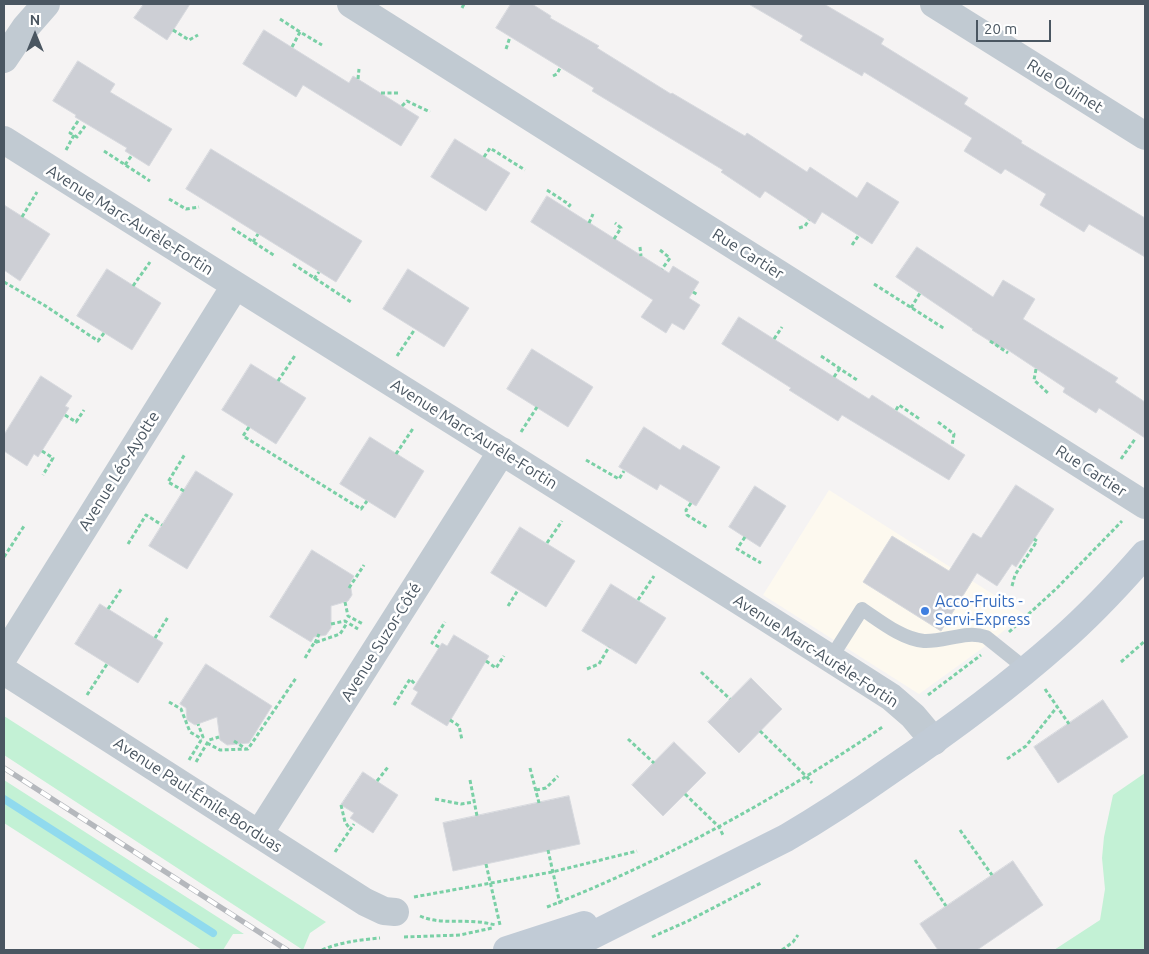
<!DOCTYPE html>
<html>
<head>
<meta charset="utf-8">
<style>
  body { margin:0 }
  #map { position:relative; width:1149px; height:954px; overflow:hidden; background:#f5f3f3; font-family:Ubuntu,sans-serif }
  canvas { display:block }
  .frame { position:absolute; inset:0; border:5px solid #4a5661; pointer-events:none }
  .north { position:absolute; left:10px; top:10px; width:50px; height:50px; -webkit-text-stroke:4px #fff; paint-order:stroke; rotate:0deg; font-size:14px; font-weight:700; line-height:20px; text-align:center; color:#4a5661 }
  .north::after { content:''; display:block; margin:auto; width:18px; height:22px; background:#4a5661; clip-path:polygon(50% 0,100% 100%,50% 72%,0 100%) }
  .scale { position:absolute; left:976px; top:20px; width:75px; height:22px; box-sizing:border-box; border:2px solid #4a5661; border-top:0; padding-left:6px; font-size:15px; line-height:18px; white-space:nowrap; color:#4a5661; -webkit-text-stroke:4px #fff; paint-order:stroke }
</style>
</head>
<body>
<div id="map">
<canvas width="1149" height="954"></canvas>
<div class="frame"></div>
<div class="north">N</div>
<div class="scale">20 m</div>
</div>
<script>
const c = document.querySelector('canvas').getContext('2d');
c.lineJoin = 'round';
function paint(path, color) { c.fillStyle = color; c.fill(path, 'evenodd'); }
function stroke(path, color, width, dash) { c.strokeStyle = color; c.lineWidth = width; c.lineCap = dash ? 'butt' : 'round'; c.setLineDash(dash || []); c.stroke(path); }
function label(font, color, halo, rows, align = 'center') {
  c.font = font + ' Ubuntu,sans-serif'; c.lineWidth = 5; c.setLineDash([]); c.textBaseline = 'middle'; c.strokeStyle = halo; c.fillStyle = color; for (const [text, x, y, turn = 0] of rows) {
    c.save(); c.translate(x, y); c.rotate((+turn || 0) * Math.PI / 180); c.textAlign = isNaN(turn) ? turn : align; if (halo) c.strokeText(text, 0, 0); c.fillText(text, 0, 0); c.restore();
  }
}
paint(new Path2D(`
  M 829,490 L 1024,614 L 984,647 L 919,694 L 763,595 Z`), '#fdf9ef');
paint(new Path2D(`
  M 4,716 L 326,922 L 310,933 L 303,950 L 4,755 Z
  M 1145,773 L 1145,950 L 1054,950 L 1100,920 L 1105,889 L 1102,858 L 1104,837 L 1113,795 Z
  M 4,780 L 244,934 L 233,934 L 223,950 L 202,950 L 4,823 Z`), '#c3f1d5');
stroke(new Path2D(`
  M 4,799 L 213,933`), '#90daee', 8);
const building = new Path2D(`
  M 144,4 L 190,4 L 167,40 L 134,18 Z
  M 511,4 L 532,4 L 551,16 L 550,18 L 599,46 L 597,48 L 671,94 L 672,93 L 745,136 L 747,133 L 807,172 L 810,167 L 857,198 L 867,182 L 899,202 L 872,244 L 822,212 L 815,224 L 765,191 L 760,198 L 721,172 L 723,170 L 592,91 L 594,88 L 496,28 Z
  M 749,4 L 824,4 L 884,39 L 881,44 L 968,98 L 964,104 L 1022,141 L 1021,143 L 1145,218 L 1145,257 L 1089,224 L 1084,232 L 1040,205 L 1046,194 L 1005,169 L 1001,174 L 964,151 L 972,138 L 864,72 L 862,76 L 800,40 L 803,36 Z
  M 264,30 L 349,83 L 353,76 L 419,117 L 401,146 L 303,85 L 296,97 L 243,64 Z
  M 78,61 L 115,84 L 110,92 L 172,129 L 149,166 L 125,151 L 127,148 L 75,117 L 76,115 L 53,101 Z
  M 455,139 L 510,173 L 486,211 L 431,177 Z
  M 211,149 L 362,241 L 336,282 L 186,189 Z
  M 547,196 L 669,273 L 673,266 L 699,282 L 689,298 L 700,305 L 684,330 L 672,323 L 666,333 L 641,317 L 653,300 L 531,222 Z
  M 4,205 L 50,234 L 20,281 L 4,270 Z
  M 917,247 L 993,297 L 1003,280 L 1035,299 L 1023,319 L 1118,378 L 1115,382 L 1145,402 L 1145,438 L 1099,408 L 1096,413 L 1063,392 L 1065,388 L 1005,348 L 1004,350 L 972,330 L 973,329 L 896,277 Z
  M 107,269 L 161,303 L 132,350 L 77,316 Z
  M 408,269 L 469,308 L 444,347 L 383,309 Z
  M 739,317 L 869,399 L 872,395 L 965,455 L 949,480 L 842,415 L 838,421 L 789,390 L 791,388 L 722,344 Z
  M 532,349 L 593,387 L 568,427 L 507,389 Z
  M 251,364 L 306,398 L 276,444 L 222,410 Z
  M 41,376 L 72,396 L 65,406 L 69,408 L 38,457 L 34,454 L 27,466 L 4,451 L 4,435 Z
  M 644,427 L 680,450 L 683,445 L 720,467 L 696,506 L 660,484 L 657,490 L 619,467 Z
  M 370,437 L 424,471 L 395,518 L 340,484 Z
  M 196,471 L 233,494 L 187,569 L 149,546 Z
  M 1016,485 L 1054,509 L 1016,567 L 1012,564 L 997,586 L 977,573 L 941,631 L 863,582 L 892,536 L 949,571 L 973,533 L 981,538 Z
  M 755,486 L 786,506 L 760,547 L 729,527 Z
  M 520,527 L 575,561 L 546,607 L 491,573 Z
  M 312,550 L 354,576 L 350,583 L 352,595 L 348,601 L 331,606 L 331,628 L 326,635 L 314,637 L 311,642 L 270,617 Z
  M 611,584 L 666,618 L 636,664 L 582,631 Z
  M 100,604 L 163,643 L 138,683 L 75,644 Z
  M 454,635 L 489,656 L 447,726 L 411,704 L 418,692 L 413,689 L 442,643 L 447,646 Z
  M 206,664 L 272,706 L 249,743 L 227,745 L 220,740 L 217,717 L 195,725 L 187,720 L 186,708 L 180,704 Z
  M 751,678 L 782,709 L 739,753 L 708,722 Z
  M 1103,700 L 1128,737 L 1058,783 L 1034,747 Z
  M 674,742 L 706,773 L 663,816 L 632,785 Z
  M 363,772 L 398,795 L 373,833 L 350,818 L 354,813 L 341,805 Z
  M 569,796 L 580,844 L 453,871 L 443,823 Z
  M 1013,861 L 1043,905 L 977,950 L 938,950 L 920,924 Z`);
paint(building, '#cdcfd5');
stroke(building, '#d7d9de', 1);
stroke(new Path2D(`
  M 462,8 L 464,4
  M 280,19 L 300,32
  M 173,30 L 189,40 L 198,35
  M 292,47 L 300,32 L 322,45
  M 506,49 L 510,37
  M 553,76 L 557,74 L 560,68
  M 358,79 L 359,69
  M 381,93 L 400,93
  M 402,106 L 407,101 L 430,112
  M 78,121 L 70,133 L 77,137 L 85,126
  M 66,150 L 74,135
  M 104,151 L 150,181
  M 484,157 L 490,148 L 525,170
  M 125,165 L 132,155
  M 547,190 L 570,205 L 567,208
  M 169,199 L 186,209 L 199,207
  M 22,217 L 37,192
  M 589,223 L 593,214
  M 232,228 L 275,256
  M 799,228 L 805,226 L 809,220
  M 614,239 L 621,228 L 615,223
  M 253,242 L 258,234
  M 852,245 L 859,235
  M 640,247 L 641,256
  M 660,250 L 670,258 L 662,269
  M 293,264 L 351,302
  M 314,279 L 319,272
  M 4,282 L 44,305 L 98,341 L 104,333
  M 874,284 L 945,329
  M 133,286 L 150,262
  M 693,292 L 698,295
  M 911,308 L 920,293
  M 774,339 L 782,327
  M 990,341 L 1008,353
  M 397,356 L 415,329
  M 821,356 L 857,380
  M 1036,369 L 1034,380 L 1049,394
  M 834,377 L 840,368
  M 278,381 L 296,354
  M 896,410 L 899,405 L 921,420
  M 65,415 L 76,422 L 84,410
  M 938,422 L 954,434 L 952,446
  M 249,427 L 243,436 L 361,509 L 367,501
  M 521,432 L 537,407
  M 42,451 L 53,458 L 43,475
  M 396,454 L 414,427
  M 1121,459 L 1135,439
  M 586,460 L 619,479 L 624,471
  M 184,491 L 168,482 L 185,454
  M 691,503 L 686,510 L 687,515 L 708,528
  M 745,537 L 737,549 L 761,563
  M 547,543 L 562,521
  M 128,544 L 146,515 L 162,525
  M 4,557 L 24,526
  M 1012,586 L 1015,575 L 1037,541 L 1034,539
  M 349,588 L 364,565
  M 638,600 L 654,576
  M 345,602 L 348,616 L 363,624
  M 508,606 L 518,590
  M 108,609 L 122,588
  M 331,624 L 345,621 L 358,629
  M 1009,632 L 1057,588 L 1122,521
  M 155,638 L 168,617
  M 315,643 L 319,634
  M 439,647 L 432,643 L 445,622
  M 305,658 L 314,643 L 340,634 L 347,623
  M 486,661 L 496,668 L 504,656
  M 1121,662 L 1145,641
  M 587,669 L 599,664 L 609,647
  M 701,672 L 730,699
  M 1045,689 L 1069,724
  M 87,695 L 107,664
  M 928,695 L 981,655
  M 169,702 L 181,709 L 190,732 L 202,739
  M 394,705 L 410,679 L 416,685
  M 450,720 L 459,726 L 462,740
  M 760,731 L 807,777 L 812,783
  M 628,739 L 654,763
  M 234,741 L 246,749
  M 207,743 L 220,750 L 248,749 L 296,678
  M 1007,759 L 1026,746 L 1057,707
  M 189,760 L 203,737 L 198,724
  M 196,762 L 209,740 L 219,737
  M 530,768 L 539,803
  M 470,780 L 477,816
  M 377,781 L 388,767
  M 536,790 L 546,788 L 558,776
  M 685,794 L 719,827 L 723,835
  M 435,799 L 461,804 L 474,802
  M 341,805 L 345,822 L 350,829
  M 960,830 L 992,875
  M 548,850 L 560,904
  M 335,852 L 354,824
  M 915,860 L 946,906
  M 486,864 L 500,925
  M 414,897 L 552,872 L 637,851
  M 547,907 C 666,860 778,798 884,726
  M 420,916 C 438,924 457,920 477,922 C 484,922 490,924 497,925
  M 404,937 L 460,935 L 492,928
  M 652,937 L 688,921 L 761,883
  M 322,950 C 340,942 360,940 380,938
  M 782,950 L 793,942 L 798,935`), '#7ad0a6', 3, [4, 2.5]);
stroke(new Path2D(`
  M 831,658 L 862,609 C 880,621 902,639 924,641 C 945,642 966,630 986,637 L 1026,669`), '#c1cad2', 14);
stroke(new Path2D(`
  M 351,4 L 1145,505
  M 934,4 L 1145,136
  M 4,59 L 25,28 L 46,4
  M 4,140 C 299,326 597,509 891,697 L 913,716 L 934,741
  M 4,656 L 235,286
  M 4,671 L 365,902 L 384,911 L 395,912
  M 259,834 L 502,451`), '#c1cad2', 28);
stroke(new Path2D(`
  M 507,950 L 584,925
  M 563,950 L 786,838 C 822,817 857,794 891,770 C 950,730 1007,688 1060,641 C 1091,614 1118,585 1145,554`), '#c1cbd6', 28);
const rail = new Path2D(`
  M 4,768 L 287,950`);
stroke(rail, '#b5b8bd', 5.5);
stroke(rail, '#fff', 4, [11]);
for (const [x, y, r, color] of [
  [925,611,5,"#3f7fe0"]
]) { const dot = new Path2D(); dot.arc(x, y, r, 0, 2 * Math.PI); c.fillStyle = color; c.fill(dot); stroke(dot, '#fff', 2); }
label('16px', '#4a5661', '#fff', [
  ["Rue Ouimet",1065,86,32],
  ["Avenue Marc-Aurèle-Fortin",130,220,32],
  ["Rue Cartier",748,254,32],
  ["Avenue Marc-Aurèle-Fortin",474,434,32],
  ["Avenue Léo-Ayotte",119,471,-58],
  ["Rue Cartier",1091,471,33],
  ["Avenue Suzor-Côté",381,642,-58],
  ["Avenue Marc-Aurèle-Fortin",816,651,33],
  ["Avenue Paul-Émile-Borduas",198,795,33]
]);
label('16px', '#366cbe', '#fff', [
  ["Acco-Fruits -",935,602],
  ["Servi-Express",935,620]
], 'left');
</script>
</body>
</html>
